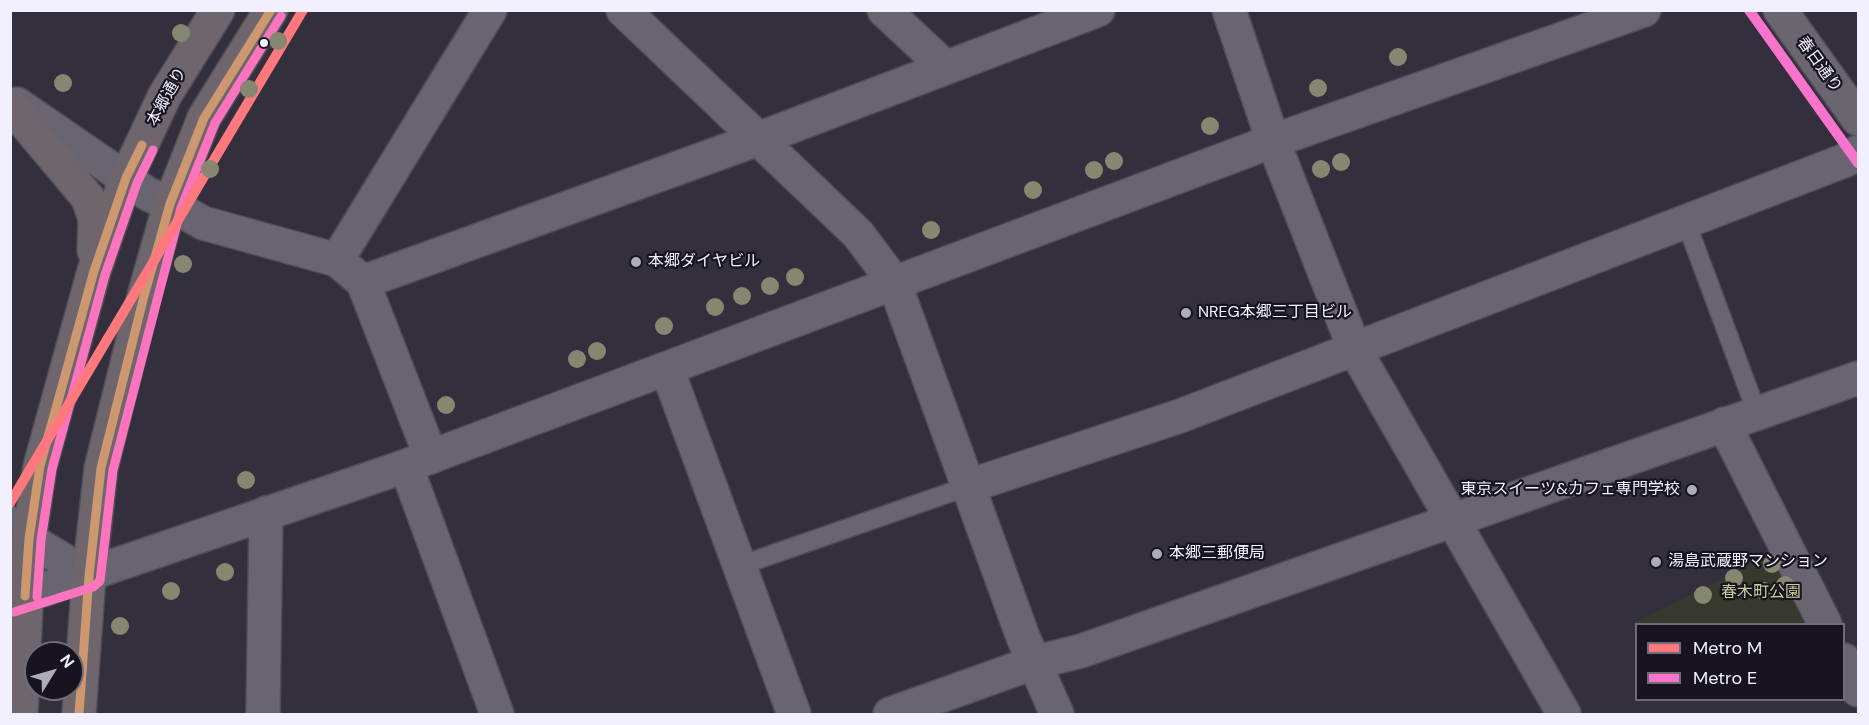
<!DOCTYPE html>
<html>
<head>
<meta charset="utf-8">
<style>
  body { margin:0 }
  #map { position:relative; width:1869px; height:725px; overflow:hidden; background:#332f3d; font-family:"DM Sans",sans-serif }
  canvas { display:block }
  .frame { position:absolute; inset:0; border:12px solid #f2f0fe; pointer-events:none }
  .legend { position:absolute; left:1635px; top:623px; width:210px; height:78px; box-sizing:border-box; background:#171420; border:2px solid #6f6c79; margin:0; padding:8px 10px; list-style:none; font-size:18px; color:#f2f0fe }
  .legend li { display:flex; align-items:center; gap:12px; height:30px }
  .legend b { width:30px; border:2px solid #6f6c79 }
  .north { position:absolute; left:24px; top:641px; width:60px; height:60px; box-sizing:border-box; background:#171420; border:2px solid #6f6c79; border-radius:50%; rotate:53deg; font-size:16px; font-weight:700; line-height:24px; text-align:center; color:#f2f0fe }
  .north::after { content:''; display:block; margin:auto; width:21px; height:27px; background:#afacba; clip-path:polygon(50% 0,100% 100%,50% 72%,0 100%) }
</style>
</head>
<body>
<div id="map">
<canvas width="1869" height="725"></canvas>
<div class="frame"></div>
<ul class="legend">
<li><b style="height:8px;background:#fe787d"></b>Metro M</li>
<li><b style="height:8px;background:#f873cc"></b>Metro E</li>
</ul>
<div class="north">N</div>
</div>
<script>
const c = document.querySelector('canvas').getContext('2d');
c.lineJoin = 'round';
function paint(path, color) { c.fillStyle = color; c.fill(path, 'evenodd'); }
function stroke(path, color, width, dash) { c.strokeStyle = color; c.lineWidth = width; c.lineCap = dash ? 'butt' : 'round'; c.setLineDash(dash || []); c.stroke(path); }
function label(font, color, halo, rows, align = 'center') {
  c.font = font + ' "DM Sans","Noto Sans JP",sans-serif'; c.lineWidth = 4.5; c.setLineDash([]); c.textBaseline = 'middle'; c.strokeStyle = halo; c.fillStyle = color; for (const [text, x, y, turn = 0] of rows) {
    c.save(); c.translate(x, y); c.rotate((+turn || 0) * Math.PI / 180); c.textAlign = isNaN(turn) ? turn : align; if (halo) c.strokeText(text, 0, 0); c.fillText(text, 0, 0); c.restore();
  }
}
paint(new Path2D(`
  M 1775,552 L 1812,624 L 1636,626 L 1635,623 Z`), '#37392c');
const service = new Path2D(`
  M 1686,222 L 1757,413
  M 739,566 L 969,486`);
const minor = new Path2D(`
  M 623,10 L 858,234 L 894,282
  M 884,10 L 945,67
  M 1229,10 L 1273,141 L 1355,350 L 1564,714
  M 170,204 L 203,223 L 337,260 L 363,282 L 431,457
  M 337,260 L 490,10
  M 363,282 L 758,139 L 1098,10
  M 667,369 L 794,714
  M 1724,424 L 1825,624
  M 406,466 L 497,714
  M 969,486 L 1180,416 L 1846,160 L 1858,152
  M 10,523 L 29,539 L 89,576
  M 1844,660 L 1858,690
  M 263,714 L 266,513
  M 890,714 L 1033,663 L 1081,651 L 1858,378`);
const tertiary = new Path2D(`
  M 17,104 L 148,194 L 170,204
  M 894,282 L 1023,637 L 1057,714
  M 10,601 L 406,466 L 1273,141 L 1644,10`);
const secondary = new Path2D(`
  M 1780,10 L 1858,119`);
const trunk = new Path2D(`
  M 10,105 L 88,198 L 95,219 L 94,251
  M 21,714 L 29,539 L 40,466 L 94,271 L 126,178 L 165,95 L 218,10
  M 79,714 L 89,576 L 101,468 L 144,296 L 170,204 L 204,118 L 271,10`);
stroke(service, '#4f4c58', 21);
stroke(minor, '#4f4c58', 36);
stroke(tertiary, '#4f4c58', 36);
stroke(secondary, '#4f4c58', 36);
stroke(trunk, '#4f4c58', 36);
stroke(service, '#686570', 18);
stroke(minor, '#686570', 33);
stroke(tertiary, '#686570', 33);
stroke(secondary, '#6a656f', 33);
stroke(trunk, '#6e666c', 33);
stroke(new Path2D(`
  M 25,596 L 29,539 L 40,466 L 94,271 L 126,178 L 142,145
  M 79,714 L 89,576 L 101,468 L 144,296 L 170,204 L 204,118 L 271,10`), '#cd976f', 9);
stroke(new Path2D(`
  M 37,597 L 41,540 L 52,469 L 105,275 L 137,183 L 153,150
  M 14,612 L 93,587 L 100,581 L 113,470 L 181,208 L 215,123 L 281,16`), '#fc73be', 9);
stroke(new Path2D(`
  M 10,503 L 303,10`), '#fe787d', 10);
stroke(new Path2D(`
  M 1749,10 L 1858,163`), '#f873cc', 10);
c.fillStyle = '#868770';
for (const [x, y] of [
  [181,33],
  [278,41],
  [1398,57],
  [63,83],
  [1318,88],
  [249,89],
  [1210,126],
  [1114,161],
  [1341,162],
  [210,169],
  [1321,169],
  [1094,170],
  [1033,190],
  [931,230],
  [183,264],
  [795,277],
  [770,286],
  [742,296],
  [715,307],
  [664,326],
  [597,351],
  [577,359],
  [446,405],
  [246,480],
  [1772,564],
  [225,572],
  [1734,578],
  [1785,585],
  [171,591],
  [1764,591],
  [1703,595],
  [120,626]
]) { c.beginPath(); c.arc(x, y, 9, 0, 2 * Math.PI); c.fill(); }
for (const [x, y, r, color] of [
  [264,43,5,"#f2f0fe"],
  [636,262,6,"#afacba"],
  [1186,313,6,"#afacba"],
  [1692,490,6,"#afacba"],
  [1157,554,6,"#afacba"],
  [1656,562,6,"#afacba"]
]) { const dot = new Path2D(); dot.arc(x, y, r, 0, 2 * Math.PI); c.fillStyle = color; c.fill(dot); stroke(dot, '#171420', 2); }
label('16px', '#f2f0fe', '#171420', [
  ["春日通り",1819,65,54],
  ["本郷通り",167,97,-61]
]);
label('16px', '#f2f0fe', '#171420', [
  ["本郷ダイヤビル",648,262],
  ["NREG本郷三丁目ビル",1198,313],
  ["東京スイーツ&カフェ専門学校",1680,490,"right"],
  ["本郷三郵便局",1169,554],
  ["湯島武蔵野マンション",1668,562]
], 'left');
label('16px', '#c9cf9a', '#171420', [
  ["春木町公園",1761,593]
]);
</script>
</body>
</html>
